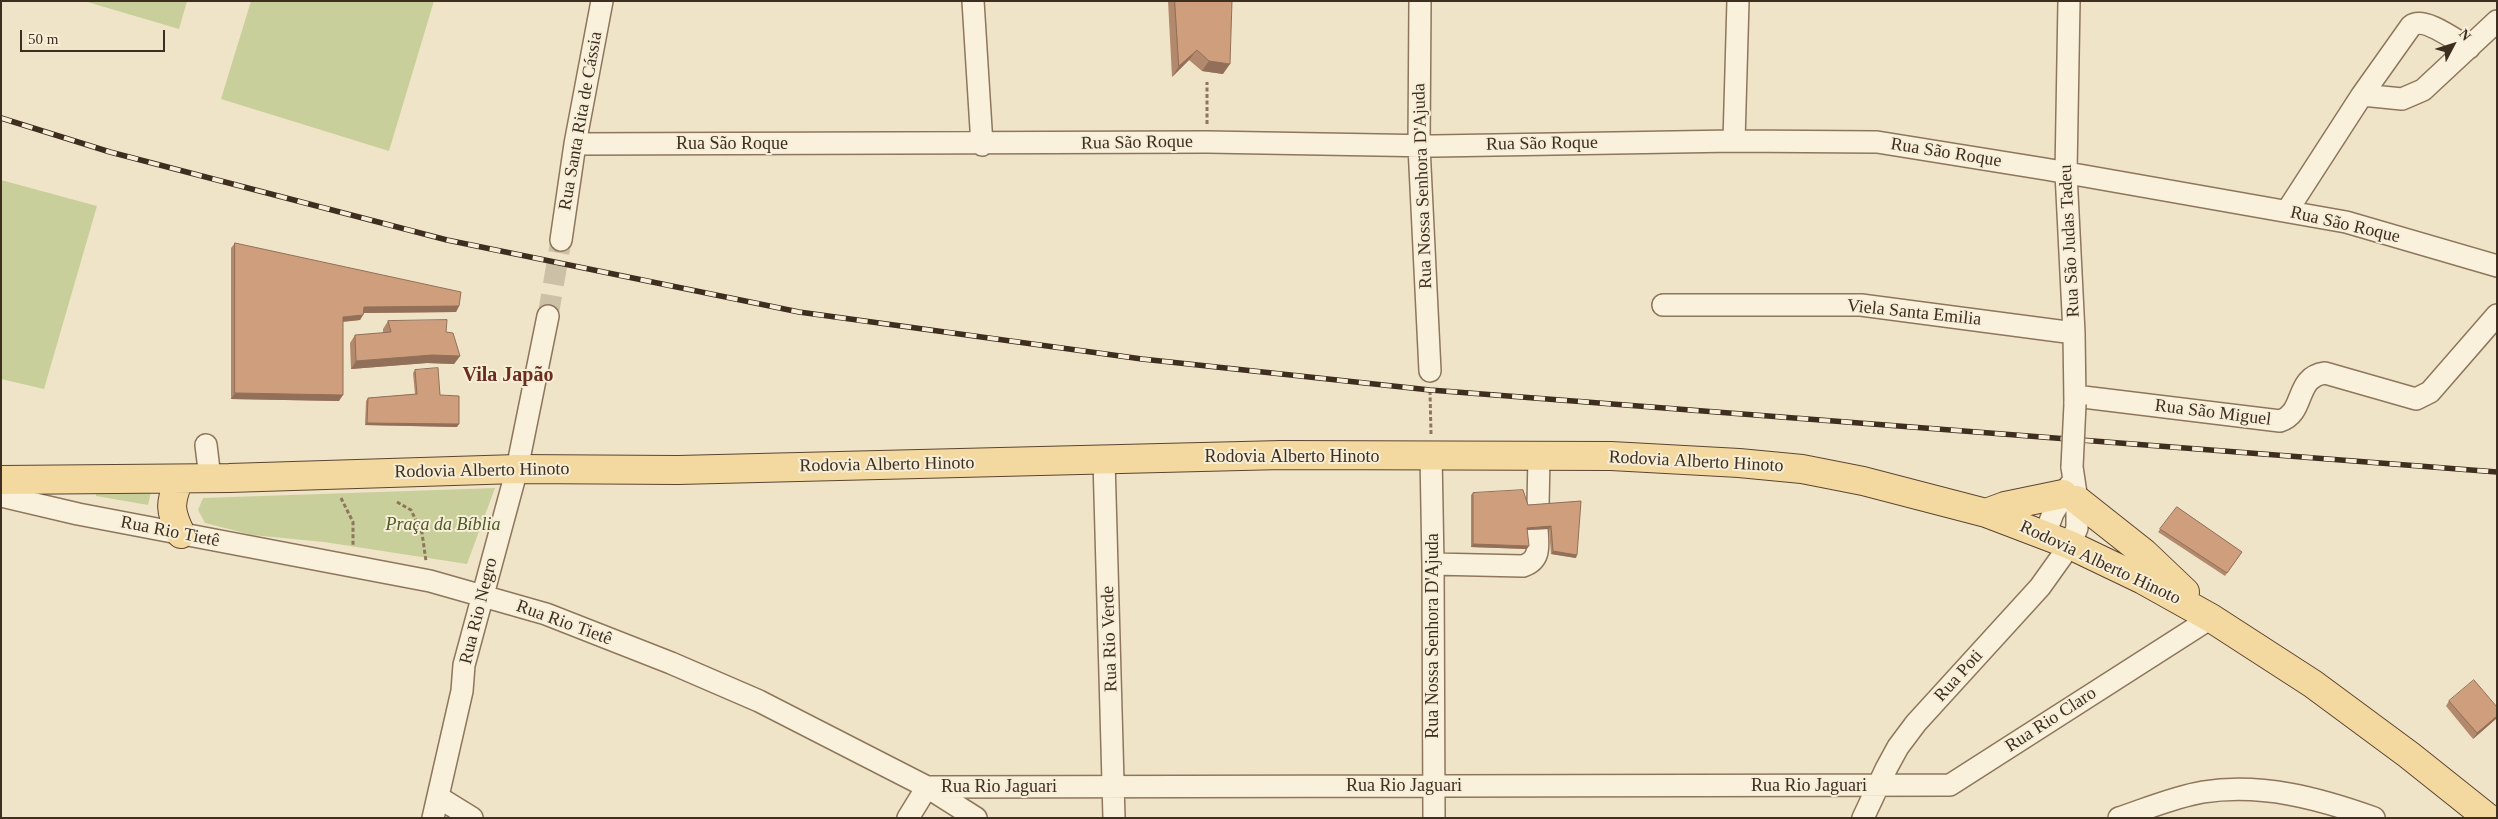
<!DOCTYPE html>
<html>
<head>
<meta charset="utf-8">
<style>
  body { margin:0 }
  #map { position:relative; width:2498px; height:819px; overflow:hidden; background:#f0e4c8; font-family:Georgia,serif }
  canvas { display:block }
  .frame { position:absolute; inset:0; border:2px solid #3d2e20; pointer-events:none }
  .north { position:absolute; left:2428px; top:20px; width:50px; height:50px; -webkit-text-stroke:4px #f7eed8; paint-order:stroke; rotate:50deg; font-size:14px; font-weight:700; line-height:20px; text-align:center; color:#3d2e20 }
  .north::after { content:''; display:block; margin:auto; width:18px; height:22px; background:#3d2e20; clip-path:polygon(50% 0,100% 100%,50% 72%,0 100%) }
  .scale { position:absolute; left:20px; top:30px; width:145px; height:22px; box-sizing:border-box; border:2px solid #3d2e20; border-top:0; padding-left:6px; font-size:15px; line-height:18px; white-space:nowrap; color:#3d2e20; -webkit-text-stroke:4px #f7eed8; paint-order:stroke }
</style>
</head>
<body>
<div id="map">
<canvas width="2498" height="819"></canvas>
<div class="frame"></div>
<div class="north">N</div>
<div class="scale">50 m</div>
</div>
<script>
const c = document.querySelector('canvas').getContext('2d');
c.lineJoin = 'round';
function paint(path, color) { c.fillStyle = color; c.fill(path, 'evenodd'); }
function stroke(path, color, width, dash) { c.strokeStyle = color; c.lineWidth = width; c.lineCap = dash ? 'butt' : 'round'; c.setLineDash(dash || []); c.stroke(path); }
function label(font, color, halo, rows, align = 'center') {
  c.font = font + ' Georgia,serif'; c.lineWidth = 4; c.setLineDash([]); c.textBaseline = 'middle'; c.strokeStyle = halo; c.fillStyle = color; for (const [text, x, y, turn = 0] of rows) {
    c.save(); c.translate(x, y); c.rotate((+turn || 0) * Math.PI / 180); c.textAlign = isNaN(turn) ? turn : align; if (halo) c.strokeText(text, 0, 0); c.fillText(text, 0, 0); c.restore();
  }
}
paint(new Path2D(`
  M 84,1 L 187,1 L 179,29 Z
  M 251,1 L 434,1 L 389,151 L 221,99 Z
  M 1,180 L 97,206 L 44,389 L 1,379 Z
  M 495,488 L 467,564 L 324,542 L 252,535 L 205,523 L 198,510 L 203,498 Z
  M 96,492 L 151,492 L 148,505 L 96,496 Z`), '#c9cf9b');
stroke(new Path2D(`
  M 548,316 L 561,240`), '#ccc0a6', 21, [21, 11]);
const minor = new Path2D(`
  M 973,1 L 982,145
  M 1420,1 L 1419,146 L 1430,371
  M 2069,1 L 2066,173 L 2074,333 L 2075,404
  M 2362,95 L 2402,99 L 2423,90 L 2497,21
  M 1734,141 L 1738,1
  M 575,144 L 1207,142 L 1435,146 L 1734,141 L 1877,142 L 2045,169 L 2346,222 L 2497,266
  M 2287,211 L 2362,95 L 2411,26 C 2424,16 2455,40 2469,48
  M 561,240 L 575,144 L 602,1
  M 1663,305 L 1861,305 L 2074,333
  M 2075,396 L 2280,421 C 2306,413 2294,377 2325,373 L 2416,399 L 2430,392 L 2497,315
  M 206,445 L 210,478
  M 1431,455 L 1433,564 L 1434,818
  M 1104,460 L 1114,818
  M 1,496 L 78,514 L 430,581 L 546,614 L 671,663 L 759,701 L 927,787 L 976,818
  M 1538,506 L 1539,456
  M 2045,535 L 2053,513 L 2070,485
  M 1433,564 L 1523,566 C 1541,560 1538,546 1537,529
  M 927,787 L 1950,785 L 2211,618
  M 438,797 L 472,818
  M 433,818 L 462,691 L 464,665 L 517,469 L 548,316
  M 908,818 L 927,787
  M 1863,818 L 1886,769 L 1898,747 L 1916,723 L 2040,587 L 2070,545 L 2077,528 L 2077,500 L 2072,467
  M 2119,818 C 2146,809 2174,797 2203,792 C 2262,783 2318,798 2374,818`);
const major = new Path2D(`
  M 179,479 C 170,503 169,510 181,534
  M 1,480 L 229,478 L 517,469 L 678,470 L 1282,455 L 1611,456 L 1739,463 L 1802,469 L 1863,481 L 1986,513 L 2070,545 L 2143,580 L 2211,618 L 2313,684 L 2409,755 L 2488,818
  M 2077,500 L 2144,553 L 2185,592
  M 1986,513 L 2005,506 L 2063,494`);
stroke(minor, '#8d765c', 24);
stroke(major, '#5b4430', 30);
stroke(new Path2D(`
  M 1207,124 L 1207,82
  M 1430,391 L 1431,434
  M 341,498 L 353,522 L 353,547
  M 397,502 L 411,510 L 422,533 L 426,561`), '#8d765c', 3, [4, 2.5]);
stroke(minor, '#faf1dc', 21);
stroke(major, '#f3d9a0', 28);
const rail = new Path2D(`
  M 1,118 L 110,152 L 447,240 L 799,312 L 1142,359 L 1430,390 L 2497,472`);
stroke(rail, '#3d2e20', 5.5);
stroke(rail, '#f7eed8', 4, [11]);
const minorBridge = new Path2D(`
  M 2072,467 L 2075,404`);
stroke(minorBridge, '#8d765c', 24, []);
stroke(minorBridge, '#faf1dc', 21);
paint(new Path2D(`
  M 1168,1 L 1232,1 L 1223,74 L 1202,71 L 1189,60 L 1172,77 Z
  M 235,243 L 459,306 L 456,312 L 364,313 L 360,320 L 343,322 L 339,401 L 231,399 L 231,248 Z
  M 388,321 L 460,356 L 454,364 L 427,363 L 351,369 L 350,343 L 355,335 L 383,333 L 383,329 Z
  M 415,370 L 440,395 L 457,427 L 365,425 L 366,401 L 368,398 L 415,394 L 413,373 Z
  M 1473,493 L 1528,505 L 1581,501 L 1576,558 L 1551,554 L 1549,529 L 1527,530 L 1527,549 L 1471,547 L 1471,495 Z
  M 2177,507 L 2242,552 L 2225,576 L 2158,532 Z
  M 2449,701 L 2497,707 L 2497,718 L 2473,739 L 2446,706 Z`), '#b2896c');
paint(new Path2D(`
  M 1197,50 L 1189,60 L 1172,77 L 1179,66 Z
  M 1209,61 L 1230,64 L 1223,74 L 1202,71 Z
  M 459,306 L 456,312 L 360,313 L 364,307 Z
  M 363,315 L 360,320 L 339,322 L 343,317 Z
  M 432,355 L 460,356 L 454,364 L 427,363 L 351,369 L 356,361 Z
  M 235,393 L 343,395 L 339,401 L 231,399 Z
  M 367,423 L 459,424 L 457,427 L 365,425 Z
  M 1551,526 L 1549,529 L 1525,530 L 1527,528 Z
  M 1473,544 L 1529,546 L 1527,549 L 1471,547 Z
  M 1553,551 L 1577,555 L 1576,558 L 1551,554 Z
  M 2497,716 L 2497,718 L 2473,739 L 2477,733 Z`), '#916f58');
const building = new Path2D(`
  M 1175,1 L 1232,1 L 1230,64 L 1209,61 L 1197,50 L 1179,66 Z
  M 235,243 L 461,292 L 459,306 L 364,307 L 363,315 L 343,317 L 343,395 L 235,393 Z
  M 447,320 L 446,332 L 453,333 L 460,356 L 432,355 L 356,361 L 355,335 L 391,332 L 388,321 Z
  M 438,368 L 440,395 L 459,396 L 459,424 L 367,423 L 368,398 L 417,394 L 415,370 Z
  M 1523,490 L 1528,505 L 1581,501 L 1577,555 L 1553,551 L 1551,526 L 1527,528 L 1529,546 L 1473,544 L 1473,493 Z
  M 2177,507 L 2242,552 L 2227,573 L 2160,529 Z
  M 2474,680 L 2497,707 L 2497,716 L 2477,733 L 2449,701 Z`);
paint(building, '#cf9f7d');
stroke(building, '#916f58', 1);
label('18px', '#3d2e20', '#f7eed8', [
  ["Rua Santa Rita de Cássia",581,121,-80],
  ["Rua São Roque",1137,143,-1],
  ["Rua São Roque",732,144],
  ["Rua São Roque",1542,144,-1],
  ["Rua São Roque",1946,153,9],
  ["Rua Nossa Senhora D'Ajuda",1423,186,-92],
  ["Rua São Roque",2345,225,13],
  ["Rua São Judas Tadeu",2070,241,-93],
  ["Viela Santa Emilia",1914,313,6],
  ["Rua São Miguel",2213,413,7],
  ["Rodovia Alberto Hinoto",1292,457],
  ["Rodovia Alberto Hinoto",1696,462,3],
  ["Rodovia Alberto Hinoto",887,465,-1],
  ["Rodovia Alberto Hinoto",482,471,-1],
  ["Rua Rio Tietê",170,532,11],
  ["Rodovia Alberto Hinoto",2100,563,25],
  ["Rua Rio Negro",479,611,-76],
  ["Rua Rio Tietê",564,623,20],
  ["Rua Nossa Senhora D'Ajuda",1433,636,-90],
  ["Rua Rio Verde",1110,639,-92],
  ["Rua Poti",1959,676,-48],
  ["Rua Rio Claro",2051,720,-33],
  ["Rua Rio Jaguari",1404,786],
  ["Rua Rio Jaguari",1809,786],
  ["Rua Rio Jaguari",999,787]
]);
label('italic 18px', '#4d5a26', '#f7eed8', [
  ["Praça da Bíblia",443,525]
]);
label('bold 20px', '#6b2e1e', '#f7eed8', [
  ["Vila Japão",508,376]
]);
</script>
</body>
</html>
